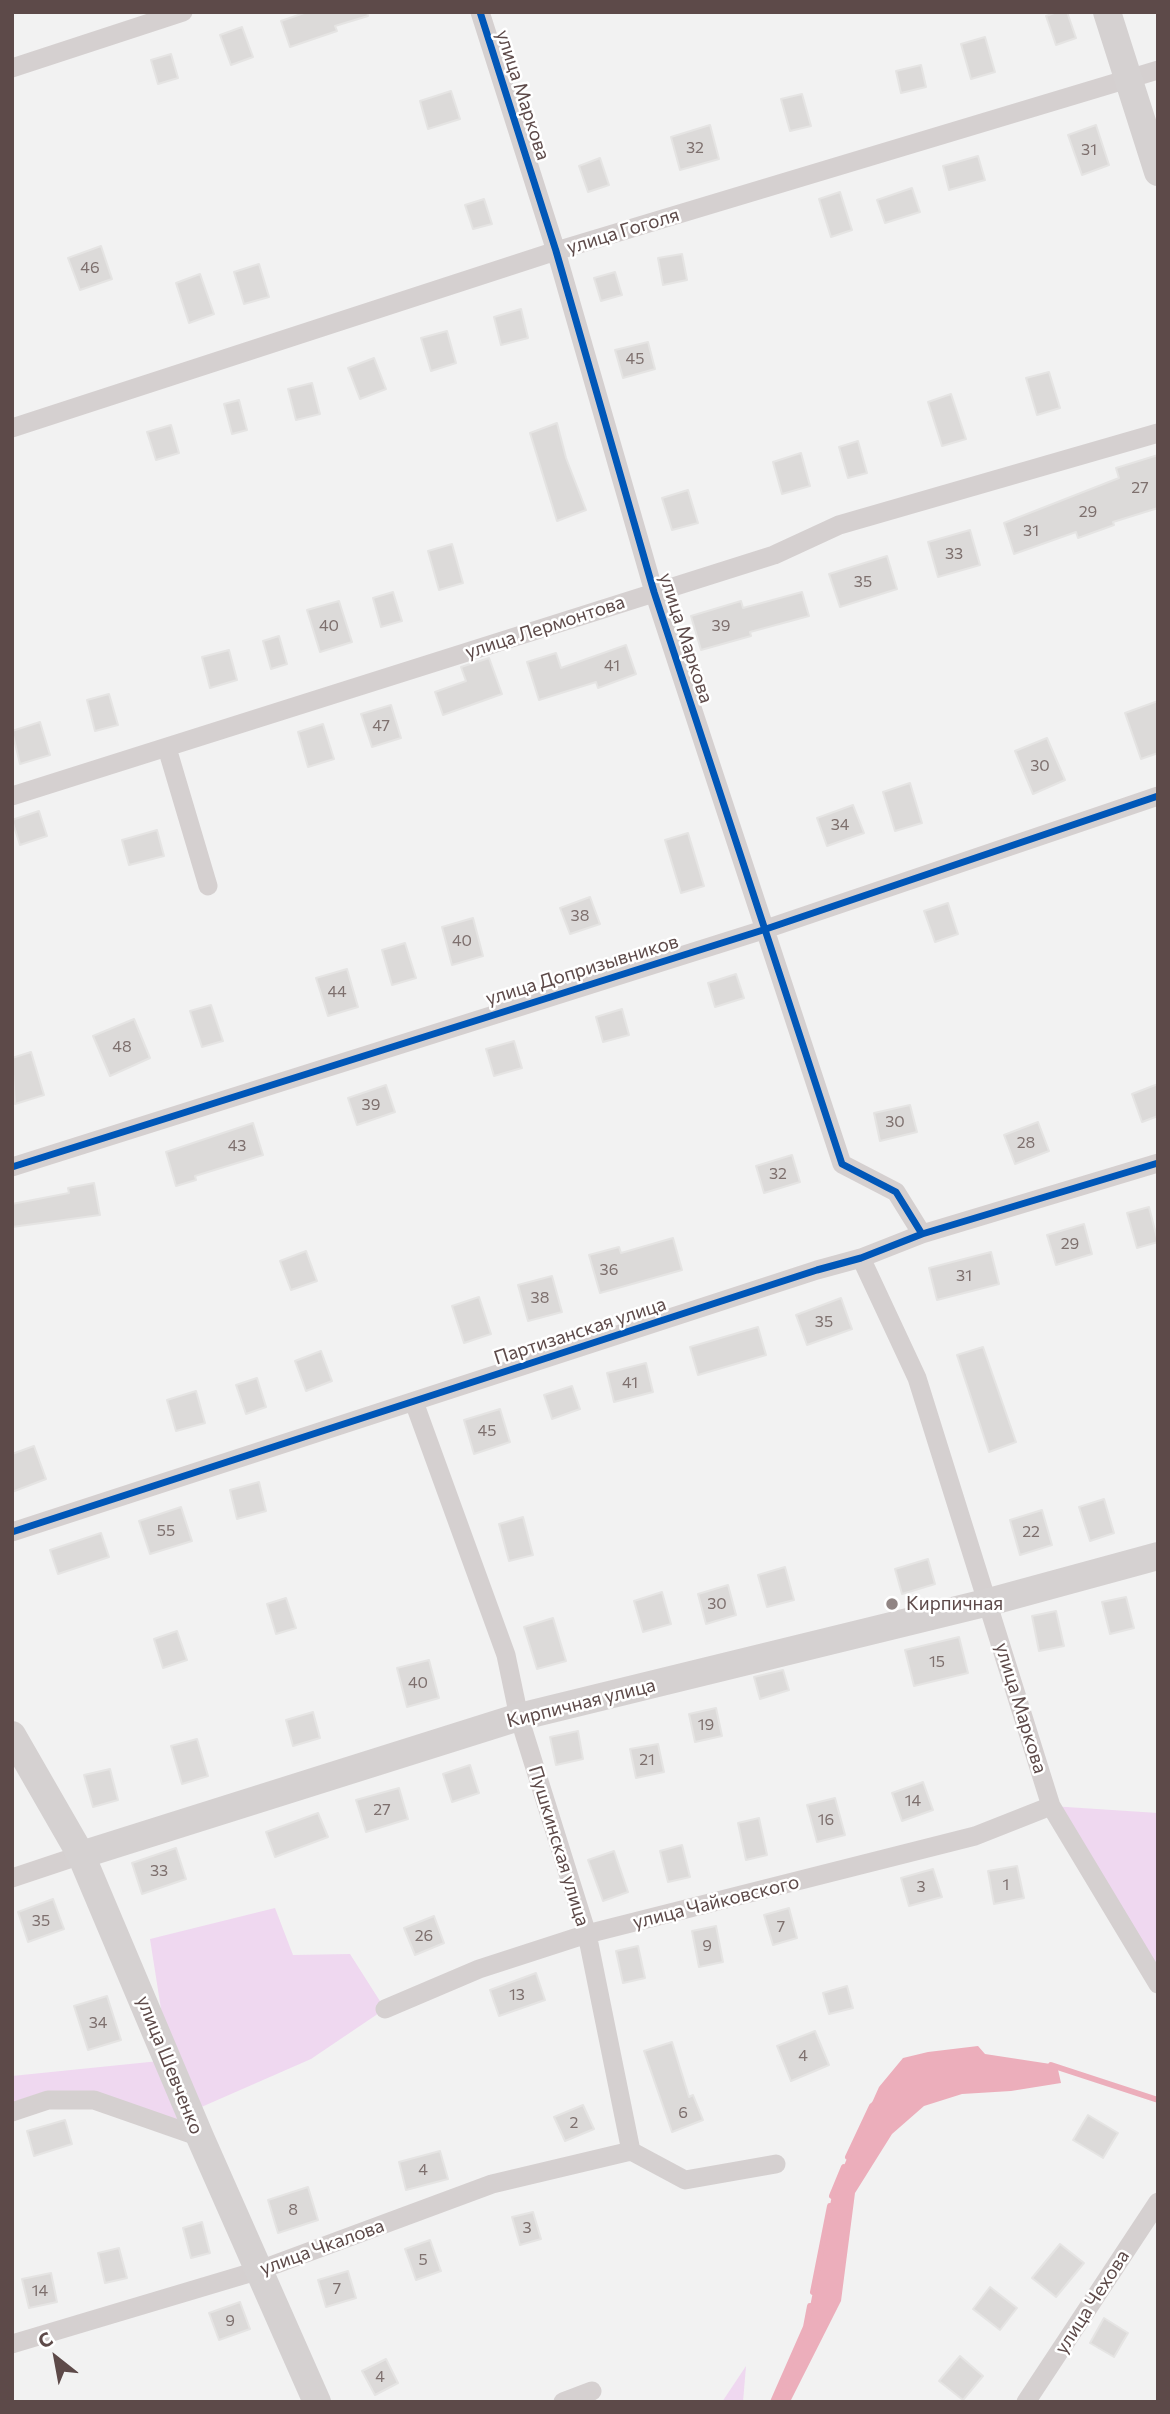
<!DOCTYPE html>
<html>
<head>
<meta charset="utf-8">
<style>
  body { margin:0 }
  #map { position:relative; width:1170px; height:2414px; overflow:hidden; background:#f2f2f2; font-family:Commissioner,sans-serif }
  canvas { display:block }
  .frame { position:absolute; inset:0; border:14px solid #5d4a49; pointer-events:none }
  .north { position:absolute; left:21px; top:2323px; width:70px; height:70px; -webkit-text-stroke:5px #fff; paint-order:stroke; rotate:329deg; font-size:19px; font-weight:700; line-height:28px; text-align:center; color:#5d4a49 }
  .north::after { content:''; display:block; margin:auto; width:24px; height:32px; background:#5d4a49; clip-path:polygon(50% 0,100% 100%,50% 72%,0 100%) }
</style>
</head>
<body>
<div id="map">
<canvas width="1170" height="2414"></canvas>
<div class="frame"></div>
<div class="north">С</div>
</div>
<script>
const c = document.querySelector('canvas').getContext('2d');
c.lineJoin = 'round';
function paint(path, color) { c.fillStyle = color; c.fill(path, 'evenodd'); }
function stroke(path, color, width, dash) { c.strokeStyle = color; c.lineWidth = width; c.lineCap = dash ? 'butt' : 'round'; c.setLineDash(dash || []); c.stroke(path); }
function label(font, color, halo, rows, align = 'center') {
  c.font = font + ' Commissioner,sans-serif'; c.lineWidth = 5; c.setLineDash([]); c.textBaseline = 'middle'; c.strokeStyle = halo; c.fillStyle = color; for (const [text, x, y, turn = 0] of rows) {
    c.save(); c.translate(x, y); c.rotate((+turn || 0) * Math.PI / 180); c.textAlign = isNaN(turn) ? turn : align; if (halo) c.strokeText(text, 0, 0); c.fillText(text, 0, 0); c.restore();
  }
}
paint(new Path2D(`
  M 1051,1806 L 1158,1813 L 1158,1984 Z
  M 275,1908 L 293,1955 L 350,1954 L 385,2009 L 311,2059 L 190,2112 L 200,2137 L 94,2100 L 12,2112 L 12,2076 L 169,2060 L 150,1939 Z
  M 746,2366 L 743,2402 L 722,2402 Z`), '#efd8f0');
paint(new Path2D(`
  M 978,2046 L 985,2054 L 1057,2065 L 1061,2083 L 1011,2091 L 962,2094 L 924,2106 L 892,2134 L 855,2193 L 841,2301 L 790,2402 L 773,2402 L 806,2327 L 833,2190 L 879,2087 L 903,2058 L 928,2052 Z`), '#ecaebb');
stroke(new Path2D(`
  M 1051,2065 L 1158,2100
  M 848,2157 L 872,2106 L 877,2102
  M 832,2196 L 844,2167
  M 813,2292 L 830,2206
  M 773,2402 L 806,2327 L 810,2306`), '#ecaebb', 6);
const building = new Path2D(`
  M 307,12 L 367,12 L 368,16 L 335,26 L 337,31 L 290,47 L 281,21 Z
  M 1057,12 L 1067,12 L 1076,38 L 1056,45 L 1046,16 Z
  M 242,27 L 253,57 L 231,65 L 220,35 Z
  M 985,37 L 995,72 L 971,79 L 961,44 Z
  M 171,54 L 178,78 L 158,84 L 151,60 Z
  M 921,65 L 926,87 L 901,93 L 896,71 Z
  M 451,91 L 460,119 L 428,129 L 420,101 Z
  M 802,94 L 811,126 L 790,131 L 781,99 Z
  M 710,125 L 719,159 L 680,170 L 671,137 Z
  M 1096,125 L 1109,165 L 1082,175 L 1068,135 Z
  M 978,156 L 985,180 L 949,190 L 943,166 Z
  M 600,158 L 609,185 L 588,192 L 579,166 Z
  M 912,188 L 920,212 L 885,223 L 877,200 Z
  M 840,192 L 852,230 L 831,237 L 819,199 Z
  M 484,199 L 492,224 L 473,229 L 465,205 Z
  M 101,246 L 112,279 L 80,290 L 68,258 Z
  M 682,254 L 687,280 L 663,285 L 658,258 Z
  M 259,264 L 269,297 L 244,304 L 234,272 Z
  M 615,272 L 622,295 L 601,301 L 594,278 Z
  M 200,274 L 214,314 L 189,323 L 176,283 Z
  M 521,309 L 528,338 L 501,345 L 494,317 Z
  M 447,331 L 456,363 L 431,371 L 421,338 Z
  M 648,342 L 655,369 L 623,378 L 615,350 Z
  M 374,358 L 386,389 L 360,399 L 348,368 Z
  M 1049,372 L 1060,408 L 1037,415 L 1026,378 Z
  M 312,383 L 320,414 L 296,420 L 288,389 Z
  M 951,394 L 966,439 L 942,446 L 928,402 Z
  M 239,400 L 247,430 L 232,434 L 224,404 Z
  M 557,423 L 566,458 L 586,510 L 557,521 L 530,433 Z
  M 171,425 L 179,453 L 156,460 L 147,432 Z
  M 858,441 L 867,473 L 848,478 L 839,447 Z
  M 801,453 L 810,486 L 782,494 L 773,462 Z
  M 1158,455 L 1158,508 L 1113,522 L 1114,525 L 1078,538 L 1076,532 L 1014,554 L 1004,523 L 1119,478 L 1116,468 Z
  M 688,490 L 698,523 L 672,530 L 662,498 Z
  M 970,530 L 980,565 L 938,577 L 928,542 Z
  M 452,544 L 463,583 L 439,590 L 428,551 Z
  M 887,556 L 897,589 L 840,607 L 829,574 Z
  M 393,592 L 402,621 L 381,627 L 373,598 Z
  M 802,592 L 809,616 L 750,632 L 751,636 L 701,650 L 691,616 L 741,601 L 743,608 Z
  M 339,601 L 352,642 L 320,652 L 307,610 Z
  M 279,636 L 287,664 L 271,669 L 263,641 Z
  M 626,645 L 636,674 L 598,688 L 596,682 L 539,700 L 527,662 L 556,653 L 561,668 Z
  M 229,650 L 237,680 L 210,688 L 202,657 Z
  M 489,658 L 502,694 L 443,715 L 435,692 L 466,681 L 461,667 Z
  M 109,694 L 118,725 L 95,731 L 87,700 Z
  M 1158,701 L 1158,753 L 1141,759 L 1125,713 Z
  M 391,705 L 401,738 L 372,747 L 361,714 Z
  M 40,722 L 50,755 L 20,764 L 12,731 Z
  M 323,724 L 334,759 L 308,767 L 298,732 Z
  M 1047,738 L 1065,780 L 1033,794 L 1015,751 Z
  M 910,783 L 922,823 L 895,831 L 883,792 Z
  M 853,805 L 864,833 L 827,846 L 817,818 Z
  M 39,811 L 47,836 L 20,845 L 12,820 Z
  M 157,830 L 164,856 L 129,865 L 122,840 Z
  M 688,833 L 704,886 L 681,893 L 665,840 Z
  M 590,897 L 600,924 L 570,934 L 560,908 Z
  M 948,903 L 958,934 L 935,942 L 924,911 Z
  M 473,918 L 483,956 L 452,965 L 442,927 Z
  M 405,943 L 416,978 L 392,985 L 382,950 Z
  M 347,969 L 358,1007 L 328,1016 L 316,978 Z
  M 736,974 L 744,998 L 715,1007 L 708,983 Z
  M 211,1005 L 223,1041 L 202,1047 L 190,1011 Z
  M 622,1009 L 629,1035 L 603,1042 L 596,1017 Z
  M 134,1019 L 150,1058 L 110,1076 L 93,1036 Z
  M 514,1041 L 522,1068 L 494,1076 L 486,1049 Z
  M 31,1052 L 44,1095 L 15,1104 L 12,1058 Z
  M 1158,1084 L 1158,1116 L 1142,1122 L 1132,1094 Z
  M 386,1085 L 395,1112 L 357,1125 L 348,1098 Z
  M 910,1105 L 917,1132 L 880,1141 L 874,1113 Z
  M 1038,1122 L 1049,1151 L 1015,1164 L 1004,1135 Z
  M 253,1123 L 263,1155 L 195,1176 L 196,1180 L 176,1186 L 166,1152 Z
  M 792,1155 L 800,1182 L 764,1193 L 756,1166 Z
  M 94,1183 L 100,1215 L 12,1227 L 12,1204 L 69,1193 L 68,1188 Z
  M 1149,1207 L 1158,1242 L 1137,1248 L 1127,1213 Z
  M 1084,1224 L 1092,1254 L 1056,1265 L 1047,1235 Z
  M 673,1238 L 682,1270 L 600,1293 L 589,1255 L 619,1247 L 621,1253 Z
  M 306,1251 L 317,1281 L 291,1290 L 280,1261 Z
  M 991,1252 L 999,1284 L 937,1300 L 929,1268 Z
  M 552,1276 L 562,1312 L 528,1321 L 518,1285 Z
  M 479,1297 L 491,1334 L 464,1343 L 452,1306 Z
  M 841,1298 L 852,1329 L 807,1345 L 796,1315 Z
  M 758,1327 L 766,1355 L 698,1375 L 690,1347 Z
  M 983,1347 L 1016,1442 L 989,1452 L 957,1355 Z
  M 321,1351 L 332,1381 L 306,1391 L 295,1361 Z
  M 646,1363 L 653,1392 L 614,1402 L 607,1373 Z
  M 257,1378 L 266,1407 L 246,1414 L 236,1385 Z
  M 572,1386 L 580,1409 L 552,1419 L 544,1395 Z
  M 196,1391 L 205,1423 L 176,1431 L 167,1400 Z
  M 500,1409 L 510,1442 L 474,1454 L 464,1420 Z
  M 34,1446 L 46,1479 L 12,1492 L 12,1454 Z
  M 259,1482 L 266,1511 L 237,1519 L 230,1490 Z
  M 1104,1499 L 1114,1533 L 1090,1541 L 1079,1507 Z
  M 181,1507 L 192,1541 L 150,1554 L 139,1521 Z
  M 1042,1510 L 1052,1545 L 1020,1555 L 1010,1520 Z
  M 523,1517 L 533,1555 L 509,1561 L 499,1524 Z
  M 101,1533 L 109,1557 L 58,1574 L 50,1550 Z
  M 928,1559 L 935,1584 L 902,1594 L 895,1569 Z
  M 785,1567 L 794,1600 L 767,1607 L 758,1575 Z
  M 728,1585 L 736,1615 L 706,1624 L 698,1594 Z
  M 662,1592 L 671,1624 L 643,1632 L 634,1601 Z
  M 1126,1597 L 1134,1628 L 1110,1634 L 1102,1602 Z
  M 286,1598 L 296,1628 L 276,1634 L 267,1604 Z
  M 1056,1611 L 1064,1646 L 1039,1651 L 1032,1616 Z
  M 553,1618 L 566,1661 L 537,1669 L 524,1627 Z
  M 177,1631 L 187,1660 L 163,1668 L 154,1639 Z
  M 959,1637 L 968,1673 L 914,1686 L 905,1650 Z
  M 429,1660 L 439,1698 L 407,1707 L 397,1668 Z
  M 783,1670 L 789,1690 L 760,1699 L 754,1677 Z
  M 716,1708 L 722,1736 L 695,1742 L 689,1714 Z
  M 313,1712 L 320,1738 L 293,1746 L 286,1720 Z
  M 578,1731 L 583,1759 L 556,1765 L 550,1737 Z
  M 197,1739 L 208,1776 L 182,1784 L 171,1746 Z
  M 658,1744 L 664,1772 L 636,1778 L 630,1749 Z
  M 470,1765 L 479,1793 L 452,1802 L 443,1774 Z
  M 110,1769 L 118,1800 L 93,1807 L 84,1775 Z
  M 923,1782 L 933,1810 L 902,1821 L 892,1793 Z
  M 399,1788 L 408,1819 L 366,1832 L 356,1800 Z
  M 835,1798 L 845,1835 L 817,1842 L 807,1805 Z
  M 318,1813 L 328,1837 L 275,1857 L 266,1832 Z
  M 759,1818 L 767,1855 L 746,1860 L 738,1823 Z
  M 682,1845 L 690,1877 L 668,1882 L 660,1851 Z
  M 176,1848 L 186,1879 L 142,1894 L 132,1863 Z
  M 614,1851 L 628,1892 L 603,1901 L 588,1860 Z
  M 1017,1866 L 1024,1898 L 994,1904 L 988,1871 Z
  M 933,1869 L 942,1897 L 909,1906 L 901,1878 Z
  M 53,1899 L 64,1929 L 28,1942 L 18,1912 Z
  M 789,1908 L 797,1938 L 773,1945 L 764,1915 Z
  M 434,1916 L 444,1943 L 415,1955 L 404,1928 Z
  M 716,1926 L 723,1962 L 699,1967 L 692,1931 Z
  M 638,1946 L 645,1978 L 623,1983 L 616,1951 Z
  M 536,1973 L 545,2000 L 499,2016 L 490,1990 Z
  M 847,1986 L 853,2008 L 829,2014 L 823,1993 Z
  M 107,1996 L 121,2040 L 88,2050 L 74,2006 Z
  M 815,2031 L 829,2065 L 791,2081 L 777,2046 Z
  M 672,2042 L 689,2097 L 693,2095 L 703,2120 L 672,2132 L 644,2051 Z
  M 583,2105 L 594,2129 L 565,2141 L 554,2117 Z
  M 1088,2115 L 1118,2133 L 1103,2158 L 1073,2140 Z
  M 65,2120 L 72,2144 L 34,2156 L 27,2131 Z
  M 440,2151 L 448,2179 L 406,2190 L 399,2162 Z
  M 308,2187 L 318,2220 L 278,2233 L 268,2200 Z
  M 533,2212 L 541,2239 L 520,2245 L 512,2217 Z
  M 202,2222 L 210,2253 L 191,2258 L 183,2228 Z
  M 430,2240 L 441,2271 L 416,2280 L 405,2249 Z
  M 1060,2244 L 1084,2263 L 1056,2297 L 1032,2278 Z
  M 119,2248 L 127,2278 L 105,2283 L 98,2253 Z
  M 348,2271 L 356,2298 L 326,2307 L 318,2280 Z
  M 51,2273 L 57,2302 L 29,2308 L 22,2279 Z
  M 990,2287 L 1017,2308 L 1000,2330 L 973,2309 Z
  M 240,2302 L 250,2329 L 219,2340 L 209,2313 Z
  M 1104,2318 L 1128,2333 L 1114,2357 L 1090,2343 Z
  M 960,2356 L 983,2376 L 963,2400 L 939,2381 Z
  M 386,2359 L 398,2383 L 375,2395 L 362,2371 Z`);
paint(building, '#dcdad9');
stroke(building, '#e5e4e3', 2);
stroke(new Path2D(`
  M 480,12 L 556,251 L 654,592 L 842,1164 L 896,1192 L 922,1234
  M 12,68 L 183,12
  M 12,428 L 556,251 L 1158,70
  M 167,748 L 208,886
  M 12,796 L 774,555 L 839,525 L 1158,433
  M 12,1167 L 763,930 L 1158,796
  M 861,1258 L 917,1378 L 1051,1806 L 1158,1984
  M 414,1402 L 506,1655 L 519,1717 L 587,1934 L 631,2151 L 685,2180 L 776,2164
  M 12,1532 L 817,1270 L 861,1258 L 922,1234 L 1158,1163
  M 12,1878 L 81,1855
  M 385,2009 L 479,1969 L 587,1934 L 975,1836 L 1051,1806
  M 12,2112 L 48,2100 L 94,2100 L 200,2137
  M 12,2344 L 260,2270 L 492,2184 L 631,2151
  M 563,2402 L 592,2391
  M 1026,2402 L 1158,2202`), '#d5d0d0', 19);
stroke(new Path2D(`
  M 1107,12 L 1158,172
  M 12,1735 L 81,1855 L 200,2137 L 317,2402
  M 81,1855 L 519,1717 L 989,1602 L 1158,1556`), '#d5d1d1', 28);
stroke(new Path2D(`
  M 480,12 L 556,251 L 654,592 L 842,1164 L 896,1192 L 922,1234
  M 12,1167 L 763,930 L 1158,796
  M 12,1532 L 817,1270 L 861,1258 L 922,1234 L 1158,1163`), '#0057b8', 7);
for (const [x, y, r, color] of [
  [892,1604,7,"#918584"]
]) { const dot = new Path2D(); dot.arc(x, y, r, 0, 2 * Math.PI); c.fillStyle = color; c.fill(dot); stroke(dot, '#fff', 2.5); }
label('16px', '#7e706e', null, [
  ["32",695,148],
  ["31",1089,150],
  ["46",90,268],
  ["45",635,359],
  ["27",1140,488],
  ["29",1088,512],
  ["31",1031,531],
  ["33",954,554],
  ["35",863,582],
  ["40",329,626],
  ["39",721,626],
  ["41",612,666],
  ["47",381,726],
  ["30",1040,766],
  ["34",840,825],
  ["38",580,916],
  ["40",462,941],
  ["44",337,992],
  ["48",122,1047],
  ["39",371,1105],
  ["30",895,1122],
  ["28",1026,1143],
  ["43",237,1146],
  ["32",778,1174],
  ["29",1070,1244],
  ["36",609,1270],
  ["31",964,1276],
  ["38",540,1298],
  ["35",824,1322],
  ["41",630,1383],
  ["45",487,1431],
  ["55",166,1531],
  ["22",1031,1532],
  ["30",717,1604],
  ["15",937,1662],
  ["40",418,1683],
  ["19",706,1725],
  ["21",647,1760],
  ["14",913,1801],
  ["27",382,1810],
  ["16",826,1820],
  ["33",159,1871],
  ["1",1006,1885],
  ["3",921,1887],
  ["35",41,1921],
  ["7",781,1927],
  ["26",424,1936],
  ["9",707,1946],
  ["13",517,1995],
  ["34",98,2023],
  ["4",803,2056],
  ["6",683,2113],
  ["2",574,2123],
  ["4",423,2170],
  ["8",293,2210],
  ["3",527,2228],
  ["5",423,2260],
  ["7",337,2289],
  ["14",40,2291],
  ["9",230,2321],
  ["4",380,2377]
]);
label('19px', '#5d4a49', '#fff', [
  ["улица Маркова",523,95,72],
  ["улица Гоголя",623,231,-17],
  ["улица Лермонтова",545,627,-18],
  ["улица Маркова",686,638,72],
  ["улица Допризывников",582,970,-17],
  ["Партизанская улица",580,1331,-18],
  ["Кирпичная улица",581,1703,-14],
  ["улица Маркова",1021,1708,73],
  ["Пушкинская улица",559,1846,73],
  ["улица Чайковского",716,1902,-14],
  ["улица Шевченко",170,2065,68],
  ["улица Чкалова",322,2247,-20],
  ["улица Чехова",1092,2302,-57]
]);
label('19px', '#5d4a49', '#fff', [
  ["Кирпичная",906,1604]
], 'left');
</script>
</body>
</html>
